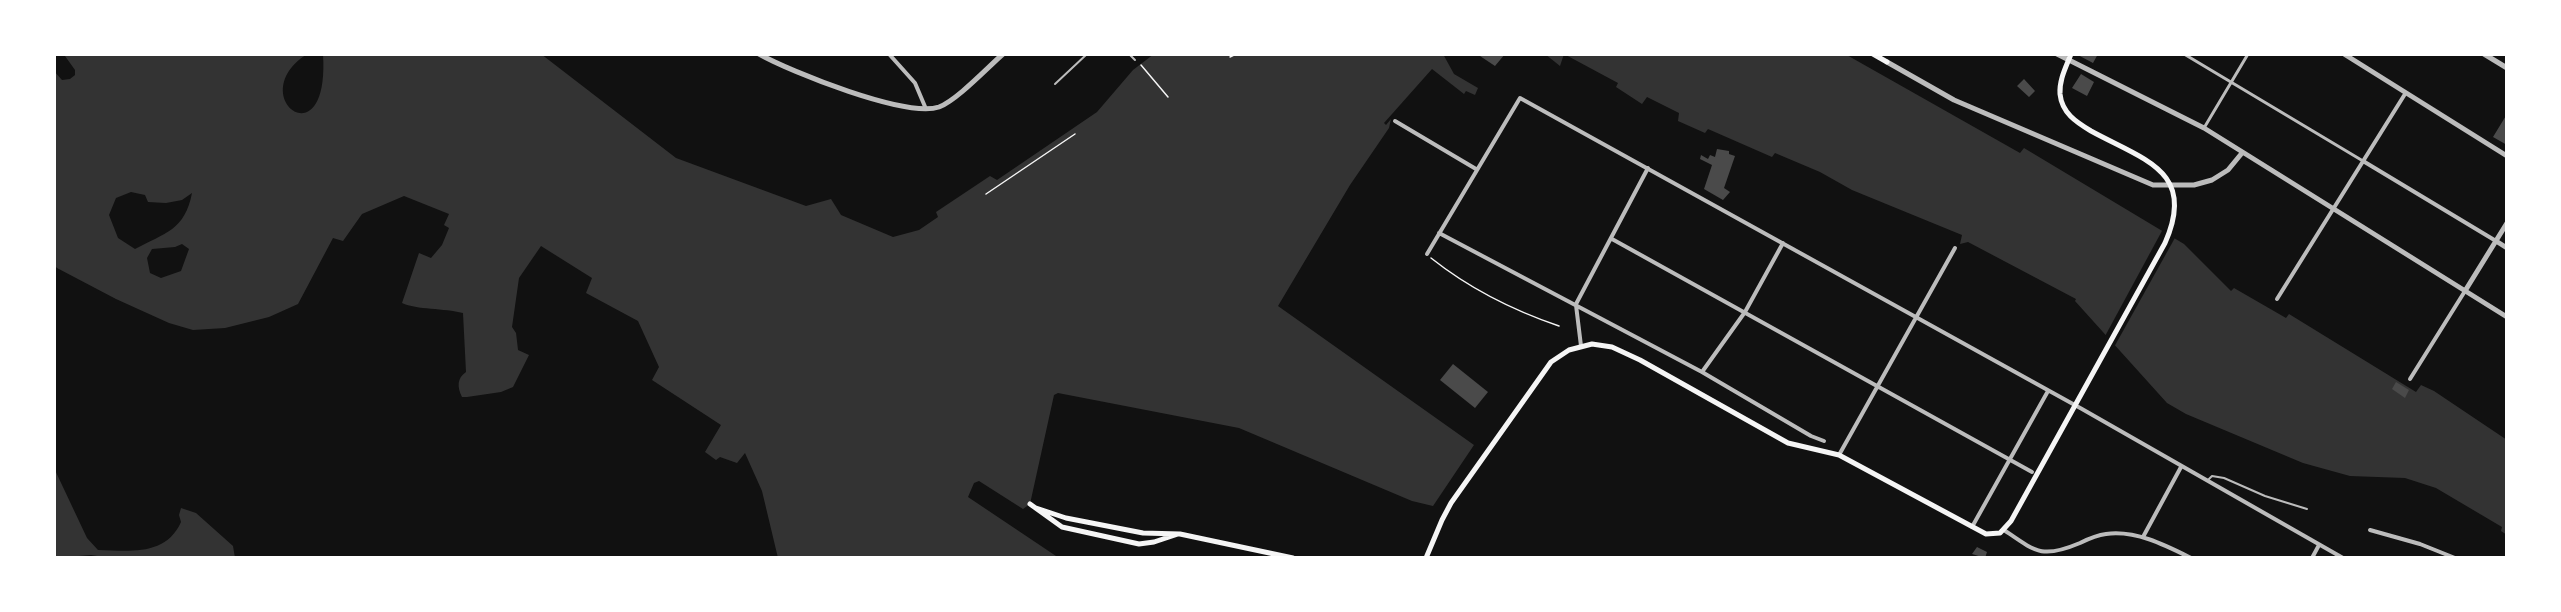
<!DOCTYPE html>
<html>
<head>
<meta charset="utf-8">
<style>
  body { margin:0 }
  #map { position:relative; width:2561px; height:612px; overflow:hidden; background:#111; font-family:"Public Sans",sans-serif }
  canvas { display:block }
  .frame { position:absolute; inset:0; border:56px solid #fff; pointer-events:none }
</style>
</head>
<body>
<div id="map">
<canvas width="2561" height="612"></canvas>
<div class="frame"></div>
</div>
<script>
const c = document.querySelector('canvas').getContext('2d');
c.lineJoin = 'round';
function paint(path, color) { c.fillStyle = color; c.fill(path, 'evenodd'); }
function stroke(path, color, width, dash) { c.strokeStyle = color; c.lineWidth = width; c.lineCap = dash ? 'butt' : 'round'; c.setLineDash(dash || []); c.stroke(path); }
paint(new Path2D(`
  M 66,54 L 307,54 C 242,96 330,163 323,54 L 541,54 L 676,158 L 806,206 L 831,199 L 841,215 L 893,237 L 919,230 L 938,217 L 936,212 L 990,176 L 997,180 L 1097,112 L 1133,70 L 1154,54 L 1443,54 L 1454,74 L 1478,88 L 1475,95 L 1466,91 L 1464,94 L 1432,69 L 1384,123 L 1386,125 L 1391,119 L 1389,128 L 1350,185 L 1278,306 L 1474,445 L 1433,506 L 1412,501 L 1239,428 L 1058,393 L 1054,395 L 1030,504 L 1023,509 L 979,481 L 974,483 L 968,497 L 1059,558 L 778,558 L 762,491 L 745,453 L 737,463 L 720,457 L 716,460 L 705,452 L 721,425 L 652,380 L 659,367 L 638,321 L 586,293 L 592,278 L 541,246 L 519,278 L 512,327 L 516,333 L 518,350 L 529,355 L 513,387 L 501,392 L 467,397 L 462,397 C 457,387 457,378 466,372 L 463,313 C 444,308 417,310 402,303 L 419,253 L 431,258 L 442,245 L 449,228 L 444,225 L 449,214 L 404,196 L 362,214 L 343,241 L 333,238 L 298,304 L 269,317 L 225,328 L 193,330 L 169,323 L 116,299 L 57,268 L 54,265 L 54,71 L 62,80 L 70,79 L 75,75 L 75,70 L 65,56 ZM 131,192 L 145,195 L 148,202 L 166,203 L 182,200 L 192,193 C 185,230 165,233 135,249 L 118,238 L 109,215 L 116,198 ZM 182,244 L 189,249 L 181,271 L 161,278 L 150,273 L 147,258 L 152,249 L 175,247 Z
  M 1545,54 L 1845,54 L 2020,153 L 2024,148 L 2184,244 L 2231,291 L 2234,288 L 2286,318 L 2289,314 L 2416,392 L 2421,385 L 2434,391 L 2507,440 L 2507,535 L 2501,531 L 2502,527 L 2436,488 L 2405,478 L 2350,476 L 2303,463 L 2186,414 L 2167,403 L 2075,301 L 2076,299 L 1968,242 L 1960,244 L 1962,235 L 1852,190 L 1820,172 L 1775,153 L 1772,157 L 1708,129 L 1705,133 L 1678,121 L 1679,113 L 1647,97 L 1642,104 L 1616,87 L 1618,83 L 1564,54 L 1560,66 Z
  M 54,468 L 87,538 L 98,550 C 130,551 166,556 181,522 L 179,515 L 181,508 L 196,513 L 233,546 L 235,558 L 110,558 L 91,555 L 54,558 Z`), '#333');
paint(new Path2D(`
  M 2163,229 L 2176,236 L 2113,349 L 2104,338 Z`), '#111');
paint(new Path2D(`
  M 1477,54 L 1505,54 L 1495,66 Z
  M 2076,54 L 2098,54 L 2093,63 Z
  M 2081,74 L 2094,82 L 2087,96 L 2072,88 Z
  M 2024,79 L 2035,91 L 2029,97 L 2017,86 Z
  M 2507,114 L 2507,145 L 2493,137 Z
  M 1717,149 L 1729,151 L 1729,154 L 1735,156 L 1724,188 L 1730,192 L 1723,200 L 1704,189 L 1712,165 L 1700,159 L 1701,155 L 1708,159 L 1710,155 L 1715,157 Z
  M 1453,364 L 1488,392 L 1475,408 L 1440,380 Z
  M 2396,382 L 2409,390 L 2405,398 L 2392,389 Z
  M 1977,547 L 1987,552 L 1985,558 L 1972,554 Z`), '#4a4a4a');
stroke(new Path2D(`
  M 1230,57 L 1236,54
  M 1141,65 L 1168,97
  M 986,194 L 1075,134
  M 1431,258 C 1470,289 1512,310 1559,326`), '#f5f5f5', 1.5);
stroke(new Path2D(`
  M 1129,54 L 1135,60
  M 1055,84 L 1087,54
  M 2207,481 L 2212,476 L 2224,478 L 2265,496 L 2307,509`), '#bcbcbc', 2);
stroke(new Path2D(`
  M 2184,54 L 2363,161
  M 2204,128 L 2248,54`), '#bcbcbc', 3);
stroke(new Path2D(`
  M 889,54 L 915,83 L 926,109
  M 1395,121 L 1476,169
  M 2363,161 L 2496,241
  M 1439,233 L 1702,372 L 1811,436 L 1824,441
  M 1612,239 L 2032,472
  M 1427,254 L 1520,98 L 2082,409 L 2343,558
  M 2277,299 L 2405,94
  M 1576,304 L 1648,168
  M 1576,305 L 1581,346
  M 1702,372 L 1745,312 L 1783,243
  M 2410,379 L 2465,291
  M 1839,455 L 1955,248
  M 1972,527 L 2048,391
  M 2004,530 C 2036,552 2042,559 2080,543 C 2088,539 2097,535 2106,534 C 2136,530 2165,545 2191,558
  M 2370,530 L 2420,544 L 2455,558
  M 2143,537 L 2181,467
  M 2312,558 L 2319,545`), '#bcbcbc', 4);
stroke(new Path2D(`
  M 759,54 C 791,72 906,118 939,107 C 957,100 987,68 1003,54
  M 2057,54 L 2204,128 L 2507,317
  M 2344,54 L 2507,156
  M 2484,54 L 2507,68
  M 1887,62 L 1954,100 L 2153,185 L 2194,185 L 2212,180 L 2228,170 L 2242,153
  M 2496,241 L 2507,248
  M 2465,291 L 2507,223`), '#bcbcbc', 5);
stroke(new Path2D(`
  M 1873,54 L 1887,62
  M 1030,504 L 1062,527 L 1139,544 L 1154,542 L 1178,534
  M 1036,508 L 1066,518 L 1143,533 L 1180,534 L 1293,558
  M 1426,558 L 1442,520 L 1451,503 L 1551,362 L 1569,350 L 1592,344 L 1612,347 L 1640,360 L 1788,443 L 1839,455 L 1986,534 L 2000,533 L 2011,521 L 2165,243 C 2197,171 2144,160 2091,131 C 2076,122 2062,113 2060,94 C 2059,80 2066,67 2071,54`), '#f5f5f5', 5);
</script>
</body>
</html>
